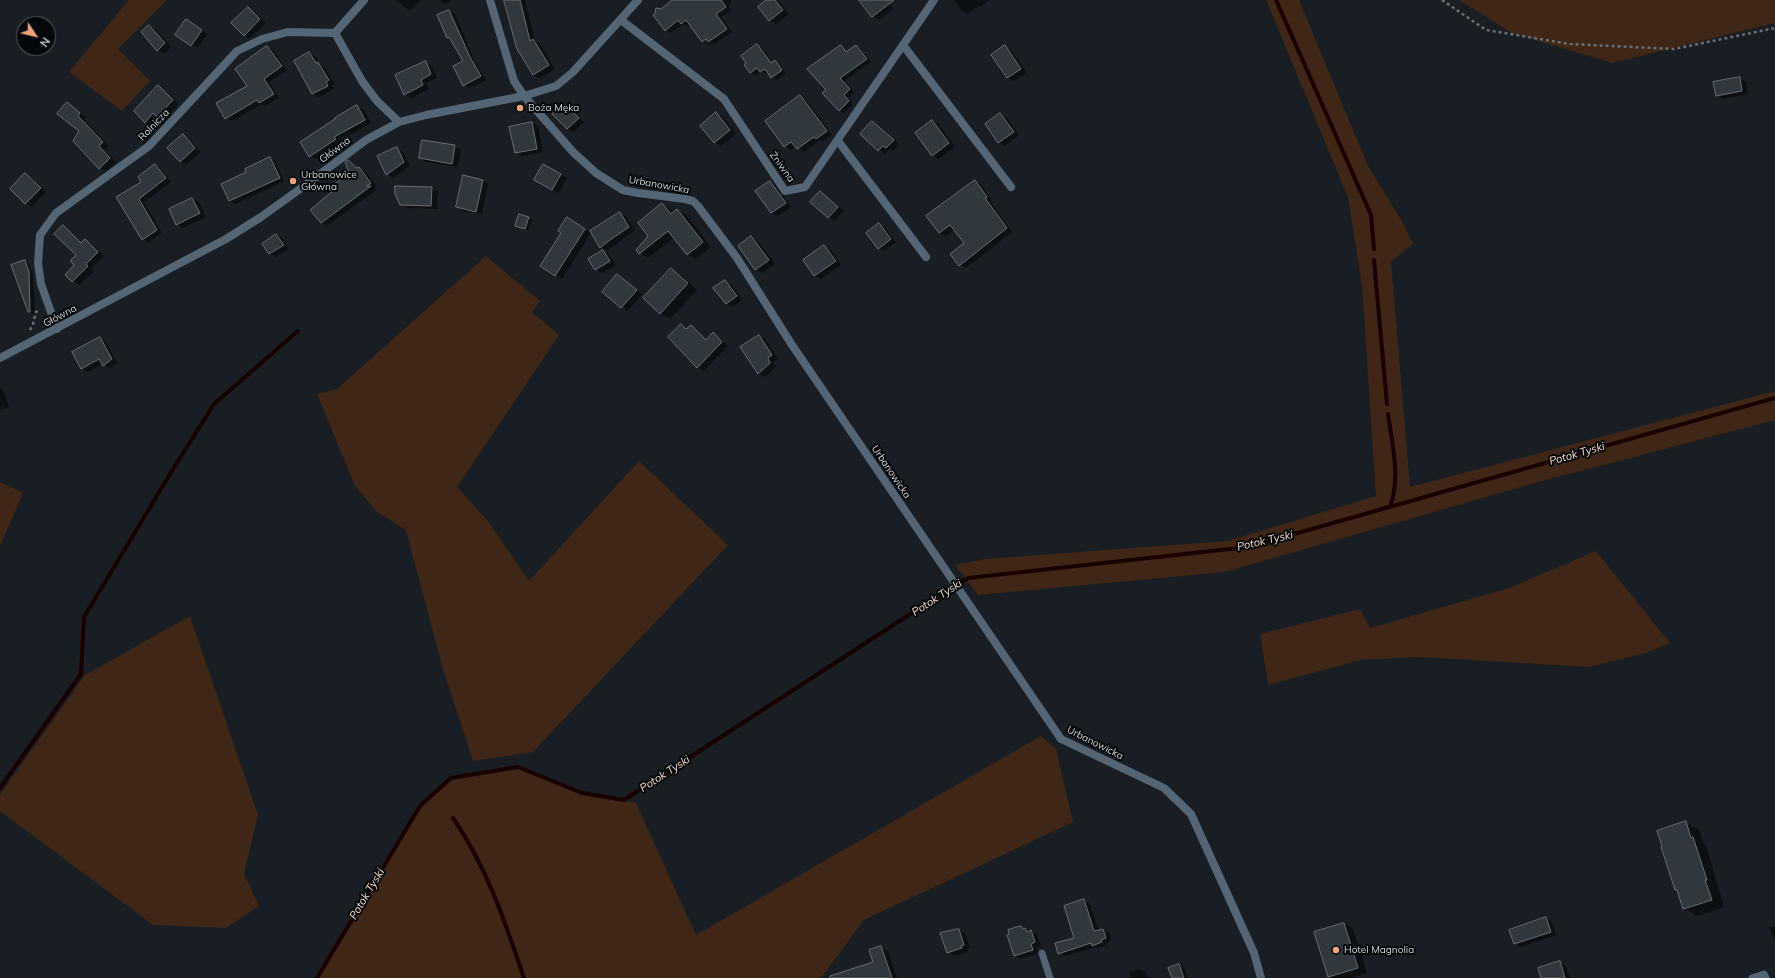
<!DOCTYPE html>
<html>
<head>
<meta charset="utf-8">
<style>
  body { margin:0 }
  #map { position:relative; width:1775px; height:978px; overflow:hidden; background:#181e23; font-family:Mulish,sans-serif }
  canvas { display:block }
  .north { position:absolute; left:16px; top:16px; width:40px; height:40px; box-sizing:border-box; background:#05080a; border:1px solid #55595c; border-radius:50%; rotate:125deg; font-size:11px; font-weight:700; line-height:16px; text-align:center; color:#ced3d6 }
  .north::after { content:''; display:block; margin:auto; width:14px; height:18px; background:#efa377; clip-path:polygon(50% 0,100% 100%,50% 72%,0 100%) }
</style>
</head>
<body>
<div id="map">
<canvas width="1775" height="978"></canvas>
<div class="north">N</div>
</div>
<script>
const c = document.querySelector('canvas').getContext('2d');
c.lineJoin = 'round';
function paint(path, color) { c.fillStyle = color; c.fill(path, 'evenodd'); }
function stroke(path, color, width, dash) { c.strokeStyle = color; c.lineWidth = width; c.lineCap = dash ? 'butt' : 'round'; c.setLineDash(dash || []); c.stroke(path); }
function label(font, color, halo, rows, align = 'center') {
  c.font = font + ' Mulish,sans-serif'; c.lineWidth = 4; c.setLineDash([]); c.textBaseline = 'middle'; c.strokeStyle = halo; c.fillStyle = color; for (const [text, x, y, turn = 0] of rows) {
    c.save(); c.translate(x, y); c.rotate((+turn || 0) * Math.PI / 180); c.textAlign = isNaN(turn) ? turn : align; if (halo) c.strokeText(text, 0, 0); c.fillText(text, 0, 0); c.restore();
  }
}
paint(new Path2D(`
  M 129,0 L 167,0 L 118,49 L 150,81 L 122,111 L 69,72 Z
  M 1266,0 L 1299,0 L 1368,166 L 1402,221 L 1413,244 L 1391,262 L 1410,487 L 1775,391 L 1775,420 L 1531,484 L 1225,572 L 978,595 L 955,565 L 985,559 L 1227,541 L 1376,496 L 1362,285 L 1348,197 Z
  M 1459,0 L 1775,0 L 1775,23 L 1612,63 L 1512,33 Z
  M 486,256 L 540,301 L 532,312 L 559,335 L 457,487 L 488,521 L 529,581 L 639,461 L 728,545 L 533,752 L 473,761 L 443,669 L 406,530 L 377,512 L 355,486 L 317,394 L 337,389 Z
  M 0,482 L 23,493 L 0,546 Z
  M 1596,551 L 1670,643 L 1646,653 L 1589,667 L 1419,657 L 1361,660 L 1268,685 L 1260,634 L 1360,609 L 1370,628 L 1509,588 Z
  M 190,616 L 258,815 L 244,874 L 259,906 L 226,928 L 153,925 L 0,811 L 0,795 L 85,675 Z
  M 1041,736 L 1056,749 L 1073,822 L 864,920 L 821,978 L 317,978 L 420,806 L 451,778 L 518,767 L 582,793 L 636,803 L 696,935 Z`), '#3f2617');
paint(new Path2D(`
  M 396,0 L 420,0 L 410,11 Z
  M 439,0 L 453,0 L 445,4 Z
  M 509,0 L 525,0 L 535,41 L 540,44 L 555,69 L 540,78 L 533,75 Z
  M 674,0 L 730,0 L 732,3 L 728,6 L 731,10 L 721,17 L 732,32 L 714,44 L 712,43 L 709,45 L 703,41 L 691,25 L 688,27 L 683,24 L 671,33 L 666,30 L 661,10 Z
  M 768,0 L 778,0 L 789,14 L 776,24 L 769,20 Z
  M 860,0 L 890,0 L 888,2 L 893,9 L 879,20 L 872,16 Z
  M 954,0 L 989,0 L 981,7 L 979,6 L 967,14 L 961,10 Z
  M 248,8 L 254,12 L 266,23 L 250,38 L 244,35 Z
  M 449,11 L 455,14 L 475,62 L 486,80 L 470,88 L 464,85 L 464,61 L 452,40 L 448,37 Z
  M 193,24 L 207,34 L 198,48 L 191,45 Z
  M 150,26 L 156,30 L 171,47 L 164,54 L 157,50 Z
  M 757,45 L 762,48 L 773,63 L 775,62 L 779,64 L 786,73 L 777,80 L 772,78 L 768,72 L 766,74 L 761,71 L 755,75 L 751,72 Z
  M 856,46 L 861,49 L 871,62 L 844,81 L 854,92 L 848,98 L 853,104 L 844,113 L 839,110 L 827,90 L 841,47 L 848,52 Z
  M 267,47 L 273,50 L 287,70 L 269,82 L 279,98 L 265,106 L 262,104 L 232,121 L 226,118 L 248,86 Z
  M 1005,47 L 1011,50 L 1027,73 L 1014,81 L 1008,78 L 993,55 Z
  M 309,53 L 316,57 L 320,64 L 324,67 L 335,84 L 332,85 L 334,89 L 319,97 L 313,94 Z
  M 425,62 L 432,66 L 437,78 L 426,83 L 429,89 L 411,98 L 405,94 Z
  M 1740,78 L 1746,82 L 1748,94 L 1723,99 L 1717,95 Z
  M 158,87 L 179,104 L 164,120 L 159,117 L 152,126 L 146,122 L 135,111 Z
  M 800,96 L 806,100 L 832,135 L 823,142 L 820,140 L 804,152 L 796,146 L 791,150 L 785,146 Z
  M 67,104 L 86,117 L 84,120 L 109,146 L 104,150 L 116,162 L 106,171 L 100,168 Z
  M 357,106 L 364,110 L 371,123 L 340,140 L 342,143 L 316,159 L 310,156 Z
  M 566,106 L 572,110 L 584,122 L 574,132 L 568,129 L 554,114 Z
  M 716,113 L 723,117 L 736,134 L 721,146 L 715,142 Z
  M 1000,114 L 1007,118 L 1019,135 L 1005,146 L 999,142 Z
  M 932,121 L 938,124 L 955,147 L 939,159 L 932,155 Z
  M 873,122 L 899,144 L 893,151 L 890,149 L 885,154 L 861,134 Z
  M 531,123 L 538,126 L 543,152 L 522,156 L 515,152 Z
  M 183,135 L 189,139 L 201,152 L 186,165 L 180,161 Z
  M 454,146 L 461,150 L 458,167 L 426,162 L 420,158 Z
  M 397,148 L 403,152 L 410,166 L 393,178 L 387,174 Z
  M 270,158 L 275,161 L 284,181 L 235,204 L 229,201 L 248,173 Z
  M 348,161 L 365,171 L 377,187 L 374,188 L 376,190 L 327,226 L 321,222 L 335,190 L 350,173 Z
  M 155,165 L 161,169 L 171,182 L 144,202 L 162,233 L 149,242 L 143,239 L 117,198 L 142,182 Z
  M 543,165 L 567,178 L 559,193 L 535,180 Z
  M 25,174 L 32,178 L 46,192 L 32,207 L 26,203 L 11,189 Z
  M 482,180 L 488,184 L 482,214 L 464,211 L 457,207 Z
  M 975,181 L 981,184 L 992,201 L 991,202 L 1012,232 L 966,268 L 960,265 L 965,243 L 955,229 L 946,236 L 940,233 L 928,216 Z
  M 770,182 L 776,185 L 791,207 L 778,216 L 772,213 L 756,191 Z
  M 431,188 L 438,192 L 437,209 L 408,208 L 401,205 Z
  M 820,192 L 844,211 L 835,221 L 811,202 Z
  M 192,199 L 199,202 L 206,217 L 183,228 L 177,224 L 170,210 Z
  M 662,204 L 671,209 L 674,213 L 678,211 L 686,215 L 711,247 L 696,259 L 687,254 L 674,238 L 648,258 L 640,253 L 650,236 Z
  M 620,213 L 626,217 L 635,230 L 607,251 L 601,247 L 591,232 Z
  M 520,215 L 532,220 L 528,230 L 519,227 Z
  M 573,222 L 591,233 L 562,279 L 541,266 Z
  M 879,224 L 885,228 L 896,242 L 884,251 L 878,248 Z
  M 63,226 L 82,243 L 85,240 L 91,244 L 104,256 L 91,268 L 94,271 L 79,285 L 66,275 L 76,265 L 77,255 Z
  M 276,235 L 282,238 L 289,249 L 276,257 L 270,254 L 263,244 Z
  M 751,237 L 758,241 L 775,264 L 762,273 L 756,269 Z
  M 824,247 L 831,250 L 841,265 L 821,279 L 815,275 Z
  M 603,251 L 609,255 L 616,265 L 602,273 L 596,269 Z
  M 24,261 L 29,264 L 33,275 L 35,314 L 34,314 L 28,311 Z
  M 671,269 L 681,274 L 697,290 L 670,319 L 660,313 Z
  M 617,275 L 642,294 L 628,311 L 603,292 Z
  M 725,281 L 732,285 L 742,300 L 733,307 L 726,303 Z
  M 681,325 L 687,329 L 691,326 L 707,340 L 713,334 L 728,346 L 704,371 L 697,367 Z
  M 759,336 L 765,339 L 778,359 L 773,362 L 776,367 L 765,377 L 758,373 Z
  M 99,338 L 106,342 L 117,363 L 110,368 L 103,364 L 88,372 L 82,368 Z
  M 0,388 L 4,391 L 9,407 L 0,410 Z
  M 1685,823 L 1699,830 L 1703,843 L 1706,845 L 1724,907 L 1697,916 L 1684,908 L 1678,891 L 1676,889 Z
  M 1084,900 L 1090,904 L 1099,931 L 1103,930 L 1109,933 L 1111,941 L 1106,943 L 1107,945 L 1098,948 L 1095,947 L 1065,956 L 1059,953 L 1076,938 Z
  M 1546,918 L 1552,922 L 1556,935 L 1521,947 L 1515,943 Z
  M 1344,924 L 1353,929 L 1367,973 L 1351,978 L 1332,978 L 1329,976 Z
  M 1775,926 L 1775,940 L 1769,928 Z
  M 1021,927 L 1037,935 L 1041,946 L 1037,947 L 1039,953 L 1021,959 L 1015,956 L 1008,935 Z
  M 959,930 L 965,934 L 970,948 L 967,949 L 968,952 L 954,956 L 948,952 Z
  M 881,948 L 888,951 L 897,978 L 851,978 L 874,962 Z
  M 1559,962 L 1566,966 L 1570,978 L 1542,978 Z
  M 1179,965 L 1185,969 L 1188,978 L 1173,978 Z
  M 1140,969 L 1146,972 L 1148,978 L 1131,978 L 1129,972 Z`), '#0007');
stroke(new Path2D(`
  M 1276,0 L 1371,215 L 1374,249
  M 1374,260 L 1387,404
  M 1388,414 C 1392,444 1401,478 1390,507
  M 0,788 L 81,674 L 84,617 L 170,474 L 214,404 L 298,331
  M 453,818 C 487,867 505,922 524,978
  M 317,978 L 420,806 L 451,778 L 518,767 L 582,793 L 624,800 L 901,620 L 968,578 L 1248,547 L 1775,398`), '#190000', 4);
const building = new Path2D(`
  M 504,0 L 520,0 L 530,41 L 533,39 L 549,65 L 533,75 L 517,49 Z
  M 672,0 L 721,0 L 726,7 L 716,14 L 727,29 L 708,42 L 706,39 L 702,42 L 686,20 L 681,24 L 678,20 L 665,31 L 653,15 L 655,13 L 656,8 L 661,9 Z
  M 766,0 L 775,0 L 783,10 L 769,21 L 758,7 Z
  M 859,0 L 894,0 L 872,17 Z
  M 248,7 L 260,19 L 244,36 L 231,23 Z
  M 449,10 L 470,57 L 481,76 L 463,86 L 453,66 L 463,61 L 449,37 L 447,38 L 437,15 Z
  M 186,19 L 202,30 L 191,46 L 175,35 Z
  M 149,25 L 165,43 L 157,51 L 141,32 Z
  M 757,44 L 771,63 L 775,60 L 782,70 L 771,78 L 765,69 L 760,72 L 757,68 L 750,73 L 744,65 L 746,63 L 741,56 Z
  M 841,45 L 846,52 L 856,45 L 867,59 L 840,78 L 850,89 L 844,95 L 849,101 L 839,111 L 822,93 L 826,90 L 807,69 Z
  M 1005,45 L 1021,69 L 1007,78 L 991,55 Z
  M 267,46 L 282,66 L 264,79 L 274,94 L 259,103 L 257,100 L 225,119 L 216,103 L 247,86 L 235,69 Z
  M 309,52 L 316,63 L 318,62 L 329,80 L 326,82 L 328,86 L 312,94 L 294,61 Z
  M 426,61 L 431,74 L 421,80 L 423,85 L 404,95 L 395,75 Z
  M 1740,77 L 1742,91 L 1716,96 L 1713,82 Z
  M 158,85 L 173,100 L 157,117 L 153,113 L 145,123 L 134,111 Z
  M 800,95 L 827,131 L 816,139 L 814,137 L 797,149 L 791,142 L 784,147 L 765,121 Z
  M 67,102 L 80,113 L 78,116 L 103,142 L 99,146 L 110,158 L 99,169 L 73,141 L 79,131 L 57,114 Z
  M 357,105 L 365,120 L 334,137 L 336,139 L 309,157 L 300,142 L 335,119 L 335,118 Z
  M 562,105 L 564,107 L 565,105 L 579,118 L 567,129 L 552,114 Z
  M 716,112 L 730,130 L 714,143 L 700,126 Z
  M 1000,113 L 1014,132 L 998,143 L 985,124 Z
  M 932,120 L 949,143 L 932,156 L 915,133 Z
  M 872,121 L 894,140 L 886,148 L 883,146 L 878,151 L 860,134 Z
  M 532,122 L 537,149 L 515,153 L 509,127 Z
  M 183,134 L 195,148 L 180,162 L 167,148 Z
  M 422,140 L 455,145 L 452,164 L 419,158 Z
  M 397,147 L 404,162 L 386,175 L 377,156 Z
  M 270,157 L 280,178 L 229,201 L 221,184 L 246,172 L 245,169 Z
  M 348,160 L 357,168 L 359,167 L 371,183 L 366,186 L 371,186 L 321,223 L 310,210 L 334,190 L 332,186 L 349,173 L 345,162 Z
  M 155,164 L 166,178 L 139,199 L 157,230 L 142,240 L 116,197 L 141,182 L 138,177 Z
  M 543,164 L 561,174 L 552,190 L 534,180 Z
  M 25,173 L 41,188 L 25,204 L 10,189 Z
  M 463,175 L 483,180 L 476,212 L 456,207 Z
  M 975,180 L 987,197 L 985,198 L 1007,228 L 959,266 L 950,254 L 964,243 L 950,225 L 939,233 L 926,216 Z
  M 770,181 L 786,203 L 771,213 L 755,191 Z
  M 395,186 L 432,187 L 431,206 L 400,205 L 395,194 Z
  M 820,191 L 838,207 L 828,218 L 810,202 Z
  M 192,198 L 200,213 L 176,225 L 169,209 Z
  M 662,203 L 671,214 L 677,209 L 703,242 L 687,255 L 668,231 L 639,254 L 636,250 L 648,236 L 638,223 Z
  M 620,212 L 629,227 L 610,240 L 600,248 L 590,231 Z
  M 519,214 L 529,217 L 525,229 L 515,226 Z
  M 567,217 L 585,229 L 555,276 L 540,266 L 561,233 L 558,231 Z
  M 879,223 L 891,239 L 878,249 L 866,233 Z
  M 63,225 L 81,243 L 85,239 L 98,252 L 86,264 L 88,266 L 72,282 L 65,275 L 74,265 L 70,261 L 76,255 L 54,234 Z
  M 276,234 L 284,245 L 269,254 L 262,244 Z
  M 751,236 L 769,260 L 755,270 L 738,246 Z
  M 824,245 L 836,261 L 814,276 L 803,260 Z
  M 603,250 L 610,261 L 595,270 L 588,259 Z
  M 25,260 L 29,272 L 30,312 L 28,312 L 11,265 Z
  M 671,268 L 688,283 L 660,314 L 643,298 Z
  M 617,274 L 637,290 L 621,308 L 602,292 Z
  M 725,280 L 737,296 L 726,304 L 713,288 Z
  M 681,324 L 686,329 L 691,325 L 706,340 L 713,332 L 722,342 L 697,368 L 668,337 Z
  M 759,335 L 772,355 L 768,358 L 770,363 L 758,374 L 740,347 Z
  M 100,337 L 112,359 L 103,366 L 99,359 L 81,369 L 72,352 Z
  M 1686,821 L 1691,838 L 1693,837 L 1707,880 L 1705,880 L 1712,900 L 1683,909 L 1677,890 L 1675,890 L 1661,847 L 1662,846 L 1657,831 Z
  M 1084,899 L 1094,931 L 1103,929 L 1106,938 L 1101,940 L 1102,942 L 1092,946 L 1091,943 L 1058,954 L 1055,943 L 1074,938 L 1064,906 Z
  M 1546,917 L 1551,932 L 1514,944 L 1509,930 Z
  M 1344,923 L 1358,968 L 1328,977 L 1314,932 Z
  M 1021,926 L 1023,929 L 1025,928 L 1027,932 L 1031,930 L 1035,942 L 1031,944 L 1033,950 L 1014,956 L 1007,935 L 1009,934 L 1008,930 Z
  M 959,929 L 964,945 L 961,946 L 962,948 L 947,953 L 940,933 Z
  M 881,946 L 892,978 L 830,978 L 830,976 L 873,962 L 869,950 Z
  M 1560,961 L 1565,978 L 1541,978 L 1538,968 Z
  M 1179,964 L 1184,978 L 1172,978 L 1168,968 Z`);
paint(building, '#31383d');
stroke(building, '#666d74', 1);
stroke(new Path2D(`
  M 1442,0 L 1486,30 L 1570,44 L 1674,49 L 1775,28
  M 30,330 L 33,324 L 36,312 L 39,310`), '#696e73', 2.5, [3, 3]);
stroke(new Path2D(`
  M 1042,953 L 1050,978
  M 1752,978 L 1764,974 L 1766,978`), '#546675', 7);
stroke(new Path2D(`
  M 490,0 L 514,81 L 524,96 L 573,152 L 596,173 L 623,190 L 638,193 L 685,199 L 693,201 L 698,206 L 737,258 L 792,345 L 1061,739 L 1164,788 L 1191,814 L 1254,953 L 1261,978
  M 621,20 L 724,99 L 785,191 L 805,187 L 934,0
  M 335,33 L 362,81 L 377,101 L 399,122
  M 335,33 L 364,0
  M 903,45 L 1011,187
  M 838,141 L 926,257
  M 57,329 L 41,284 L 38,263 L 40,235 L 56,213 L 149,146 L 237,51 L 262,39 L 288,32 L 335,33
  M 0,358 L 226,239 L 261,217 L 300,189 L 366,140 L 399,122 L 426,115 L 524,96 L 556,86 L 573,72 L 638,0`), '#546675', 8);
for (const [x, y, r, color] of [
  [520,108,4,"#efa377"],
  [293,181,4,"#efa377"],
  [1336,950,4,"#efa377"]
]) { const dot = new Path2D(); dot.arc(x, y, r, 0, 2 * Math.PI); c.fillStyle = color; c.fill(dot); stroke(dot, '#05080a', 1.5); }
label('10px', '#ced3d6', '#05080a', [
  ["Boża Męka",528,108],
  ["Urbanowice",301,175],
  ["Główna",301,187],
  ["Hotel Magnolia",1344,950]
], 'left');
label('10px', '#ced3d6', '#05080a', [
  ["Rolnicza",154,125,-46],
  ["Główna",335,150,-37],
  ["Żniwna",782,167,54],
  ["Urbanowicka",659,185,10],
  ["Główna",60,316,-28],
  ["Urbanowicka",891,472,56],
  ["Urbanowicka",1095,743,27]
]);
label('italic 11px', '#f7d9c8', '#05080a', [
  ["Potok Tyski",1577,454,-16],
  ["Potok Tyski",1265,541,-13],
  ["Potok Tyski",937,598,-33],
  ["Potok Tyski",665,774,-33],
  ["Potok Tyski",367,894,-59]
]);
</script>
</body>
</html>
